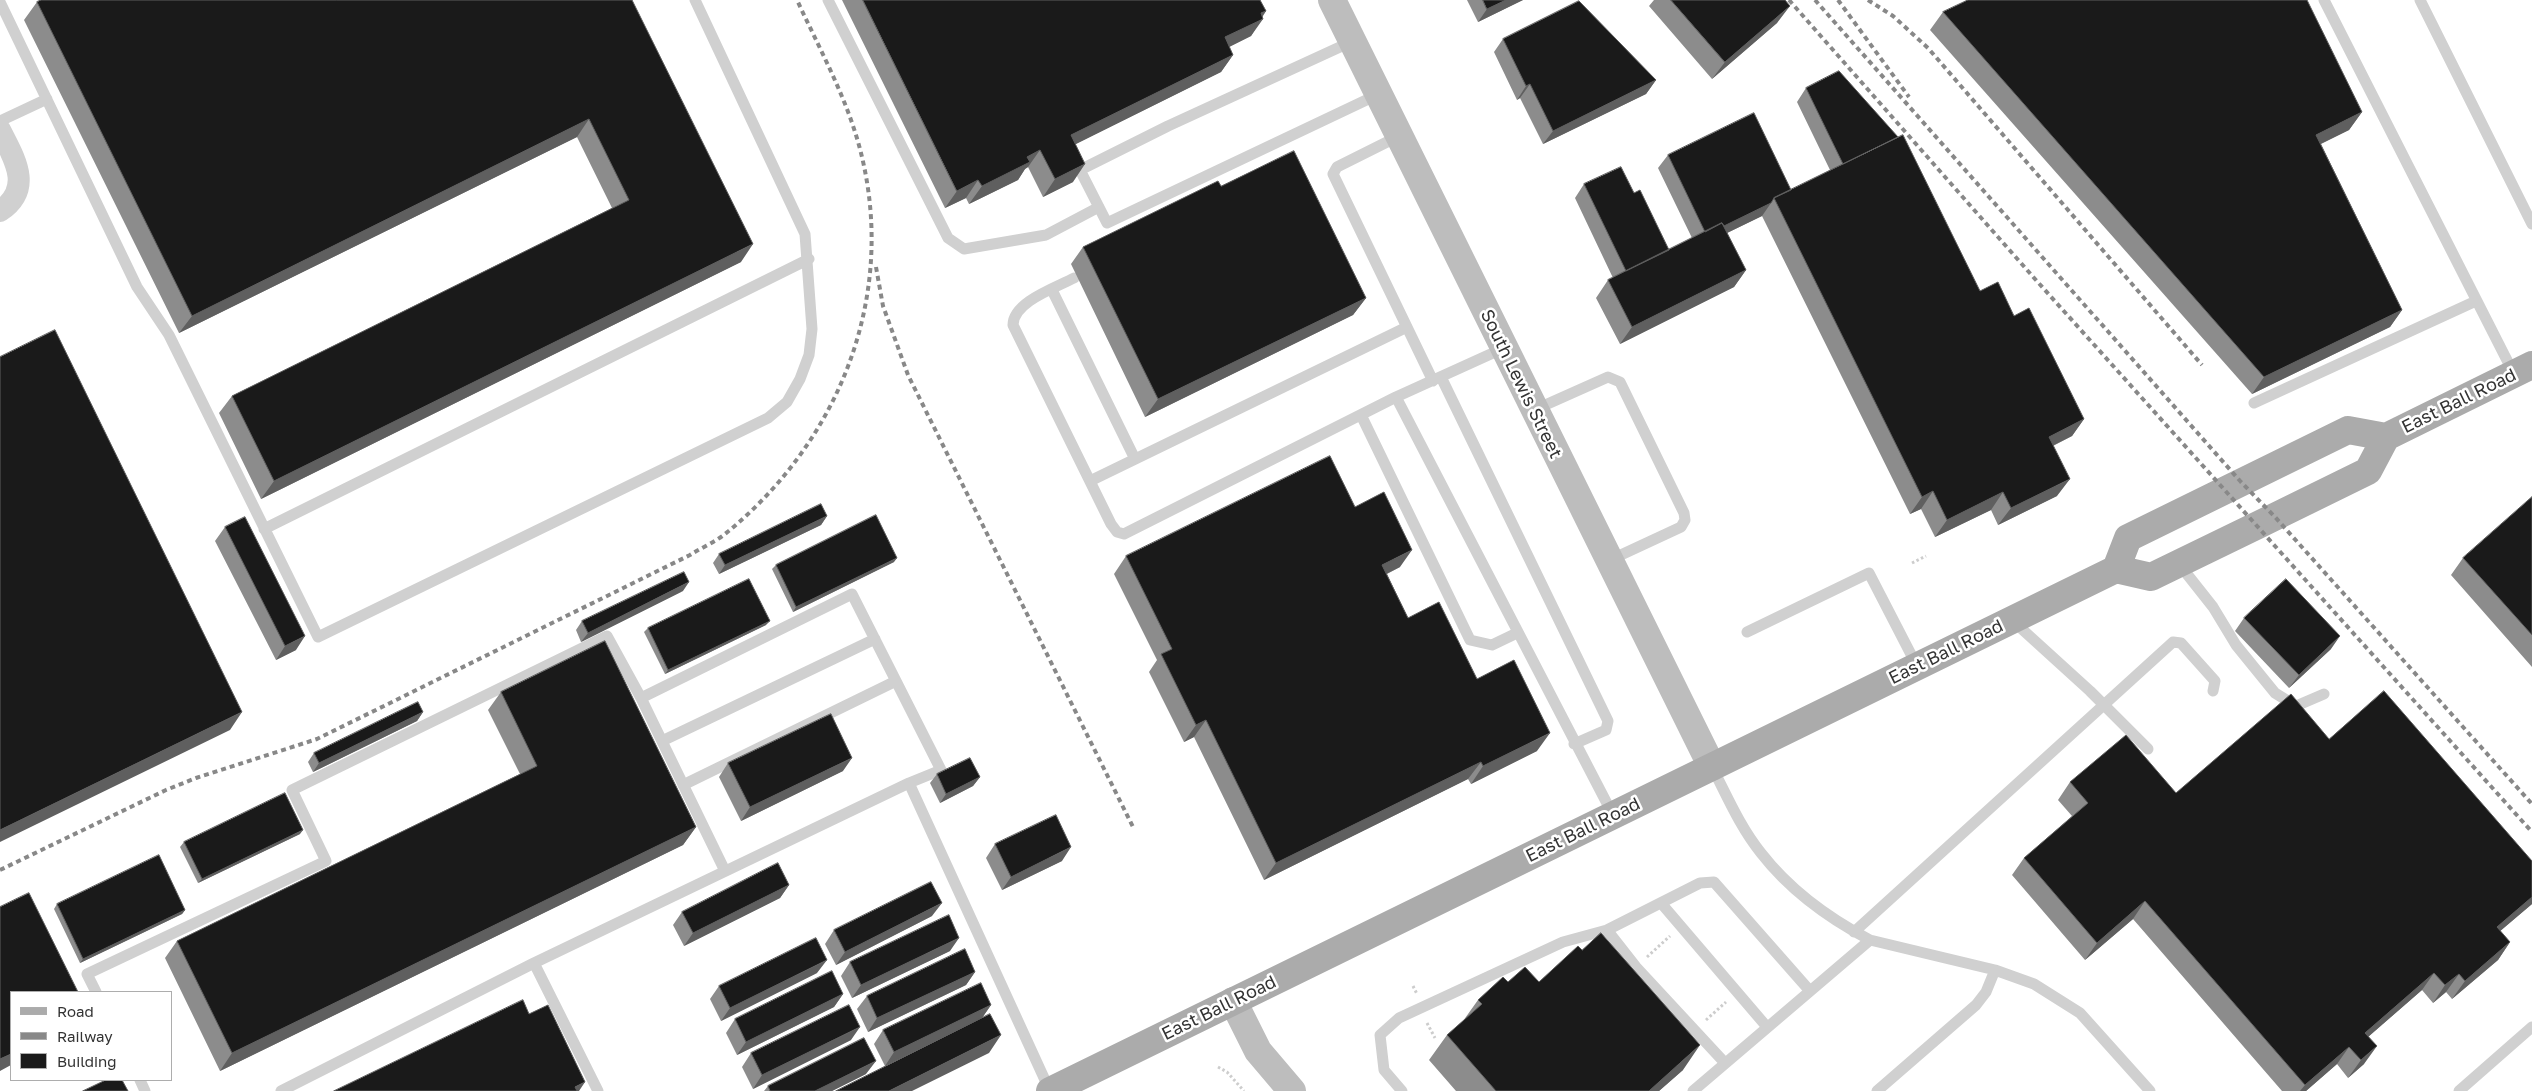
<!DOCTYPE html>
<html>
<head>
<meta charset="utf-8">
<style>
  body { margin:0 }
  #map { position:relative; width:2532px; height:1091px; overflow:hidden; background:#fff; font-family:"Golos Text",sans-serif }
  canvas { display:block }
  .legend { position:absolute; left:10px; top:991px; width:162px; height:90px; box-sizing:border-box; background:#fff; border:1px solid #adadad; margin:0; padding:6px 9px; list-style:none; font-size:15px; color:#333 }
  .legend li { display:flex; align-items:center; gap:10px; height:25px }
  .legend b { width:25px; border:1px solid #adadad }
</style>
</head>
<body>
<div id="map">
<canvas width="2532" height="1091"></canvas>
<ul class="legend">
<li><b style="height:6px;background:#ababab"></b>Road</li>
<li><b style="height:6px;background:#888"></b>Railway</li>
<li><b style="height:14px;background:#1a1a1a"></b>Building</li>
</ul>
</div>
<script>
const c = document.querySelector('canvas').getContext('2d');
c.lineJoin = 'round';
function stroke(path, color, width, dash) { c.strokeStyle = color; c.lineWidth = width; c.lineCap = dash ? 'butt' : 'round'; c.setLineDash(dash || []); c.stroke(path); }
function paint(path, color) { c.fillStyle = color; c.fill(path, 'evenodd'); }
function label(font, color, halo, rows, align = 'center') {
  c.font = font + ' "Golos Text",sans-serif'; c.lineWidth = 5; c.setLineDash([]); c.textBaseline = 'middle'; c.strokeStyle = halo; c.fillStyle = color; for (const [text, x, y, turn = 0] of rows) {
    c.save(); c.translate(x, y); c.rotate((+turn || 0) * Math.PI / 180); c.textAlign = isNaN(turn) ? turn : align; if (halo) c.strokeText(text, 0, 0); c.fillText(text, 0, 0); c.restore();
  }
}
stroke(new Path2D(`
  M 1912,563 L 1926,556
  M 1647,957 L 1670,936
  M 1413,986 L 1417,994
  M 1706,1020 L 1726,1002
  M 1427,1023 L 1435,1038
  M 1218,1067 L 1227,1072 L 1244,1091`), '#cdcdcd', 3, [2.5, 2.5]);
stroke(new Path2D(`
  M 828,0 L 948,238 L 964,249 L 1046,235 L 1099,207
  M 2324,0 L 2514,374
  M 2420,0 L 2532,224
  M 0,2 L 137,287 L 169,335 L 318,637 L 768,418 L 787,402 L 800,379 L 809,355 L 812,329 L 805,234 L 695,0
  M 1353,41 L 1168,126 L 1080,170 L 1107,223 L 1379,94
  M 0,121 L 47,99
  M 1399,136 L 1337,167 L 1333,174 L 1433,381
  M 1074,278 C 1055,288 1013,302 1013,325 L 1111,524 L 1117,532 L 1124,534 L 1396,397 L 1504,348
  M 1052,290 L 1135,459
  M 1441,377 L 1608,721 L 1606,730 L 1574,744
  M 1396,397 L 1613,815
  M 2254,403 L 2476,301
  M 1534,410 L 1608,377 L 1620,382 L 1684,513 L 1685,520 L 1681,527 L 1610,560
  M 1361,415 L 1470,640 L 1492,645 L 1517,633
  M 1090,481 L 1407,327
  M 264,529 L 809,259
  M 2179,564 L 2213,607 L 2236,645 L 2275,693 L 2296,706 L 2324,694
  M 2013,621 L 2090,691 L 2148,749
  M 1747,632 L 1869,573 L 1917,666
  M 641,698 L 725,871
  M 662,741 L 875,639
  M 1712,767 C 1727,796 1740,827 1761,853 C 1789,889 1830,919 1870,940 L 1995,970 L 2034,984 L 2080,1013 L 2150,1091
  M 683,785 L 896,681
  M 1661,903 L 1767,1027
  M 1607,930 L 1700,883 L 1714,882 L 1810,991
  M 1854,932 L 2173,642 L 2181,643 L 2215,681 L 2213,691
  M 534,963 L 909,783
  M 96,992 L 87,974 L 326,861 L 292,790 L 607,636 L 641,698 L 852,594 L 941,770 L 909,783 L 1050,1091
  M 140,1080 L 145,1091
  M 281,1091 L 534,963 L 598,1091
  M 1402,1091 L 1384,1070 L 1380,1035 L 1399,1018 L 1563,942 L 1607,930 L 1636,967 L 1725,1063
  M 1693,1091 L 1870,940
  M 1877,1091 L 1976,1005 L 1986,992 L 1995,970
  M 2459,1091 L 2532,1027`), '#d0d0d0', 11);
stroke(new Path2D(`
  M 0,130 C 14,158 34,188 0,211`), '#d0d0d0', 22);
stroke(new Path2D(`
  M 1332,0 L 1712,767
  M 1233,1001 L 1258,1051 L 1292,1091`), '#bdbdbd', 28);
stroke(new Path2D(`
  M 2116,569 L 2128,538 L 2348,430 L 2386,437
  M 1050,1091 L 2116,569 L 2151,577 L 2256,526 L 2368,471 L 2386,437 L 2532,365`), '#ababab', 28);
stroke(new Path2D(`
  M 1789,0 L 2035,279 L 2532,832
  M 1815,0 L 2241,482 L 2275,517 L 2532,804
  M 1838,0 L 1909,97
  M 1868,0 L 1893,16 L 1928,48 L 2202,365
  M 876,267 L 883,306 L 908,375 L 1133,827
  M 0,870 L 166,790 L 196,778 L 317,739 L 690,555 C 701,548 715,542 725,534 C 839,442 897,297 861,153 C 848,100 820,50 797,0`), '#888', 4, [5, 4]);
paint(new Path2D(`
  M 632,0 L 741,262 L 261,499 L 219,413 L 232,396 L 612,208 L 577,137 L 179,333 L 24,20 L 37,2 Z
  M 842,0 L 1260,0 L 1266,11 L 1251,36 L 1229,47 L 1233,55 L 1221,72 L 1075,144 L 1073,182 L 1043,197 L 1028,167 L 1025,169 L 1018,180 L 969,204 L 966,198 L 945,208 Z
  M 1467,0 L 1523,0 L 1478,22 Z
  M 1654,0 L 1785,0 L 1777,23 L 1712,79 L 1649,6 Z
  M 1943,12 L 2362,112 L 2349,130 L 2321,144 L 2402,310 L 2390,327 L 2252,394 L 1930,30 Z
  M 1503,39 L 1656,80 L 1646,94 L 1543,144 L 1520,98 L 1517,100 L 1494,52 Z
  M 1806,88 L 1980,291 L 2014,316 L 2084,419 L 2072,436 L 2053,446 L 2057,496 L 1998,525 L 1991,510 L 1935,537 L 1921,509 L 1910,514 L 1762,216 L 1727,233 L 1746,270 L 1734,287 L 1620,344 L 1596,298 L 1608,280 L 1613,278 L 1575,198 L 1584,184 L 1634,193 L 1669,250 L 1692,238 L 1658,168 L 1668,155 L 1791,190 L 1830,170 L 1797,102 Z
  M 1221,186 L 1366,298 L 1353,315 L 1145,417 L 1071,264 L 1083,247 Z
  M 2532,497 L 2532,667 L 2451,575 L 2463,558 Z
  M 1355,507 L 1400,567 L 1387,574 L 1408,618 L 1477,679 L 1537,751 L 1471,784 L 1468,779 L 1264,880 L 1194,737 L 1184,742 L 1149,672 L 1157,660 L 1114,574 L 1126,556 Z
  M 827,516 L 821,525 L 719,574 L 713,563 L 719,554 Z
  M 225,527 L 296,650 L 276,660 L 215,541 Z
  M 894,562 L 793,612 L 772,569 L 776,565 Z
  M 683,591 L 581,642 L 576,630 L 582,621 Z
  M 2244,618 L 2331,649 L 2289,688 L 2235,631 Z
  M 766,625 L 665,674 L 644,632 L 648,628 Z
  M 501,692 L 696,827 L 683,845 L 220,1071 L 165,958 L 177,941 L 520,774 L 488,710 Z
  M 423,712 L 417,721 L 313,772 L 308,762 L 314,753 Z
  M 2329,739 L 2532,861 L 2532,904 L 2500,931 L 2510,942 L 2498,960 L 2452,999 L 2446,992 L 2433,1003 L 2422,990 L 2368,1037 L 2364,1064 L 2348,1078 L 2337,1064 L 2306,1091 L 2282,1091 L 2133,919 L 2085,960 L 2012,875 L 2024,858 L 2072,816 L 2058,800 L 2070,782 L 2176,793 Z
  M 728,763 L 843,771 L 741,821 L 719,777 Z
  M 937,774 L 980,777 L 973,786 L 940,803 L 930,783 Z
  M 300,834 L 198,883 L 180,847 L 184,842 Z
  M 995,844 L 1062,861 L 1002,890 L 986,858 Z
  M 789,885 L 780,898 L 684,946 L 673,925 L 682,912 Z
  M 57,904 L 185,910 L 182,914 L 80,963 L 54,909 Z
  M 932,916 L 836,965 L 825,944 L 834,930 Z
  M 950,951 L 852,998 L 841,976 L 850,962 Z
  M 975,972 L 966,985 L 868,1032 L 857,1009 L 867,996 Z
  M 817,973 L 721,1021 L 710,999 L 719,986 Z
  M 1508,982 L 1539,982 L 1683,1070 L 1659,1091 L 1456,1091 L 1429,1060 L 1447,1035 L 1463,1021 L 1478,1000 Z
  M 843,994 L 834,1007 L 737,1055 L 726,1033 L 735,1019 Z
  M 991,1005 L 982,1018 L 885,1066 L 874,1044 L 883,1030 Z
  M 851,1040 L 753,1089 L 742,1067 L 751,1053 Z
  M 866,1074 L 832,1091 L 764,1091 L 768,1086 Z`), '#8c8c8c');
paint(new Path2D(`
  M 1506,0 L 1523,0 L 1478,22 L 1487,9 Z
  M 1790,6 L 1777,23 L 1712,79 L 1725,62 Z
  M 1266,11 L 1259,21 L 1263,19 L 1251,36 L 1213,55 L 1225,37 L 1261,13 Z
  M 1233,55 L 1221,72 L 1058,153 L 1071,135 Z
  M 1656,80 L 1646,94 L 1543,144 L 1553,131 Z
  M 1530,84 L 1520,98 L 1517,100 L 1526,86 Z
  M 2362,112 L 2349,130 L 2304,152 L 2316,135 Z
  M 589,119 L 577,137 L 179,333 L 192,316 Z
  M 1040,150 L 1028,167 L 1025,169 L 1018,180 L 969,204 L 982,186 L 1027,157 Z
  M 1085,164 L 1073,182 L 1043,197 L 1055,179 Z
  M 978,180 L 966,198 L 945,208 L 957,191 Z
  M 1771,203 L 1762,216 L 1696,248 L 1706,234 Z
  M 753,244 L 741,262 L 261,499 L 274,481 Z
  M 1746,270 L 1734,287 L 1620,344 L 1632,327 Z
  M 1366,298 L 1353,315 L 1145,417 L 1158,399 Z
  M 2402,310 L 2390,327 L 2252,394 L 2264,377 Z
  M 2084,419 L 2072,436 L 2036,454 L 2049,437 Z
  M 2070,479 L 2057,496 L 1998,525 L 2011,508 Z
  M 1933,491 L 1921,509 L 1910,514 L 1922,497 Z
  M 2003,492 L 1991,510 L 1935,537 L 1947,520 Z
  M 827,516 L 821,525 L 719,574 L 725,565 Z
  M 1412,550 L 1400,567 L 1370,582 L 1382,565 Z
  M 897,558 L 894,562 L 793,612 L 796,607 Z
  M 689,582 L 683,591 L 581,642 L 588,633 Z
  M 770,621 L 766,625 L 665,674 L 668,670 Z
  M 305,636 L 296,650 L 276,660 L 285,646 Z
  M 2340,636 L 2331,649 L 2289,688 L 2299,675 Z
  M 242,712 L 230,730 L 0,842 L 0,830 Z
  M 423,712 L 417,721 L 313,772 L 319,763 Z
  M 1206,720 L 1194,737 L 1184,742 L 1196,725 Z
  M 1550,733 L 1537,751 L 1471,784 L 1483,766 Z
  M 852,758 L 843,771 L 741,821 L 750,807 Z
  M 1481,762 L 1468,779 L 1264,880 L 1276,863 Z
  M 980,777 L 973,786 L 940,803 L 946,794 Z
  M 696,827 L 683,845 L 220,1071 L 232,1053 Z
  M 303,830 L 300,834 L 198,883 L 202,879 Z
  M 1071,847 L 1062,861 L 1002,890 L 1011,877 Z
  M 789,885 L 780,898 L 684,946 L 693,933 Z
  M 2532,897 L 2532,904 L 2485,944 L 2497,927 Z
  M 2145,901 L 2133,919 L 2085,960 L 2097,943 Z
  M 942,903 L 932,916 L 836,965 L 845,952 Z
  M 185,910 L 182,914 L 80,963 L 83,959 Z
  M 959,938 L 950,951 L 852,998 L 861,985 Z
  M 2510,942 L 2498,960 L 2452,999 L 2465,981 Z
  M 827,960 L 817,973 L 721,1021 L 730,1008 Z
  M 975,972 L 966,985 L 868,1032 L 877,1018 Z
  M 2434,973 L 2422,990 L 2353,1050 L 2365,1033 Z
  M 2459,974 L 2446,992 L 2433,1003 L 2445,985 Z
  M 843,994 L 834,1007 L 737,1055 L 746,1042 Z
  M 991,1005 L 982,1018 L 885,1066 L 894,1052 Z
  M 860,1027 L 851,1040 L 753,1089 L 762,1075 Z
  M 1001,1035 L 989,1053 L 912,1091 L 889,1091 Z
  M 1700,1045 L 1683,1070 L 1659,1091 L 1649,1091 Z
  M 2377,1046 L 2364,1064 L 2348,1078 L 2361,1060 Z
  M 2349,1047 L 2337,1064 L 2306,1091 L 2300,1091 L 2305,1085 Z
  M 11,1054 L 11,1065 L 0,1071 L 0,1059 Z
  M 876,1061 L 866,1074 L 832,1091 L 815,1091 Z
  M 585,1082 L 579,1091 L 572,1091 L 575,1087 Z`), '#5f5f5f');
const building = new Path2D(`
  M 41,0 L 632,0 L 753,244 L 274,481 L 232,396 L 629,200 L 589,119 L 192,316 L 37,2 Z
  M 863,0 L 1260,0 L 1266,11 L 1261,13 L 1263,19 L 1225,37 L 1233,55 L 1071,135 L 1085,164 L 1055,179 L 1040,150 L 1027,157 L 1030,162 L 982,186 L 978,180 L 957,191 Z
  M 1483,0 L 1506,0 L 1487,9 Z
  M 1671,0 L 1785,0 L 1790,6 L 1725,62 Z
  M 1968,0 L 2307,0 L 2362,112 L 2316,135 L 2402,310 L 2264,377 L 1943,12 Z
  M 1579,1 L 1656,80 L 1553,131 L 1530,84 L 1526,86 L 1503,39 Z
  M 1839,71 L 1898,137 L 1843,164 L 1806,88 Z
  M 1754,113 L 1791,190 L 1774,198 L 1771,203 L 1724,226 L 1722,223 L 1705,232 L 1668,155 Z
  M 1903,135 L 1980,291 L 1998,282 L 2014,316 L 2029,308 L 2084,419 L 2049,437 L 2070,479 L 2011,508 L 2003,492 L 1947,520 L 1933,491 L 1922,497 L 1774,198 Z
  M 1294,151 L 1366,298 L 1158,399 L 1083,247 L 1218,181 L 1221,186 Z
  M 1621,167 L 1634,193 L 1640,190 L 1669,250 L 1626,271 L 1584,184 Z
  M 1722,223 L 1746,270 L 1632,327 L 1608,280 Z
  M 55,330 L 242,712 L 0,830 L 0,357 Z
  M 1330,456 L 1355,507 L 1384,492 L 1412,550 L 1382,565 L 1408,618 L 1439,602 L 1477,679 L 1514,660 L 1550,733 L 1483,766 L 1481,762 L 1276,863 L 1206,720 L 1196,725 L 1161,654 L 1172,649 L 1126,556 Z
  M 2532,497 L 2532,635 L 2463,558 Z
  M 821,504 L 827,516 L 725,565 L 719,554 Z
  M 876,515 L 897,558 L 796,607 L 776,565 Z
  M 245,517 L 305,636 L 285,646 L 225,527 Z
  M 684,572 L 689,582 L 588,633 L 582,621 Z
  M 749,579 L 770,621 L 668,670 L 648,628 Z
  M 2286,579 L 2340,636 L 2299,675 L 2244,618 Z
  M 605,641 L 696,827 L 232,1053 L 177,941 L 537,766 L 501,692 Z
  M 2384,691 L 2532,861 L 2532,897 L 2497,927 L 2510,942 L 2465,981 L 2459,974 L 2445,985 L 2434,973 L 2365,1033 L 2377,1046 L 2361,1060 L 2349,1047 L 2305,1085 L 2145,901 L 2097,943 L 2024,858 L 2088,803 L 2070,782 L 2126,735 L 2176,793 L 2291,694 L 2329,739 Z
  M 418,702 L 423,712 L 319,763 L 314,753 Z
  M 831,714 L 852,758 L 750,807 L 728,763 Z
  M 970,758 L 980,777 L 946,794 L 937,774 Z
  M 285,793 L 303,830 L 202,879 L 184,842 Z
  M 1056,815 L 1071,847 L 1011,877 L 995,844 Z
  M 159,855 L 185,910 L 83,959 L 57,904 Z
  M 778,863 L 789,885 L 693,933 L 682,912 Z
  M 931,882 L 942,903 L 845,952 L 834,930 Z
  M 29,893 L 78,992 L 11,992 L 11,1054 L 0,1059 L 0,907 Z
  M 949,915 L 959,938 L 861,985 L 850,962 Z
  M 1601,933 L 1700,1045 L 1649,1091 L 1496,1091 L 1447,1035 L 1482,1004 L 1478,1000 L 1503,977 L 1508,982 L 1525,967 L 1539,982 L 1578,946 L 1582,950 Z
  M 816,938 L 827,960 L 730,1008 L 719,986 Z
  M 965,949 L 975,972 L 877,1018 L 867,996 Z
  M 832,971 L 843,994 L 746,1042 L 735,1019 Z
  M 981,983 L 991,1005 L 894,1052 L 883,1030 Z
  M 523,1000 L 529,1014 L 548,1005 L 585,1082 L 575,1087 L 577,1091 L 334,1091 Z
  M 849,1005 L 860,1027 L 762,1075 L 751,1053 Z
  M 990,1014 L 1001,1035 L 889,1091 L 836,1091 Z
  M 864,1038 L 876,1061 L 815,1091 L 770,1091 L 768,1086 Z
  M 106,1080 L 122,1080 L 128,1091 L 83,1091 Z`);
paint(building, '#1a1a1a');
stroke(building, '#5f5f5f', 1);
label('18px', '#333', '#fff', [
  ["South Lewis Street",1521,384,64],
  ["East Ball Road",2459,401,-26],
  ["East Ball Road",1946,652,-26],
  ["East Ball Road",1583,830,-26],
  ["East Ball Road",1219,1008,-26]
]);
</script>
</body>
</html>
